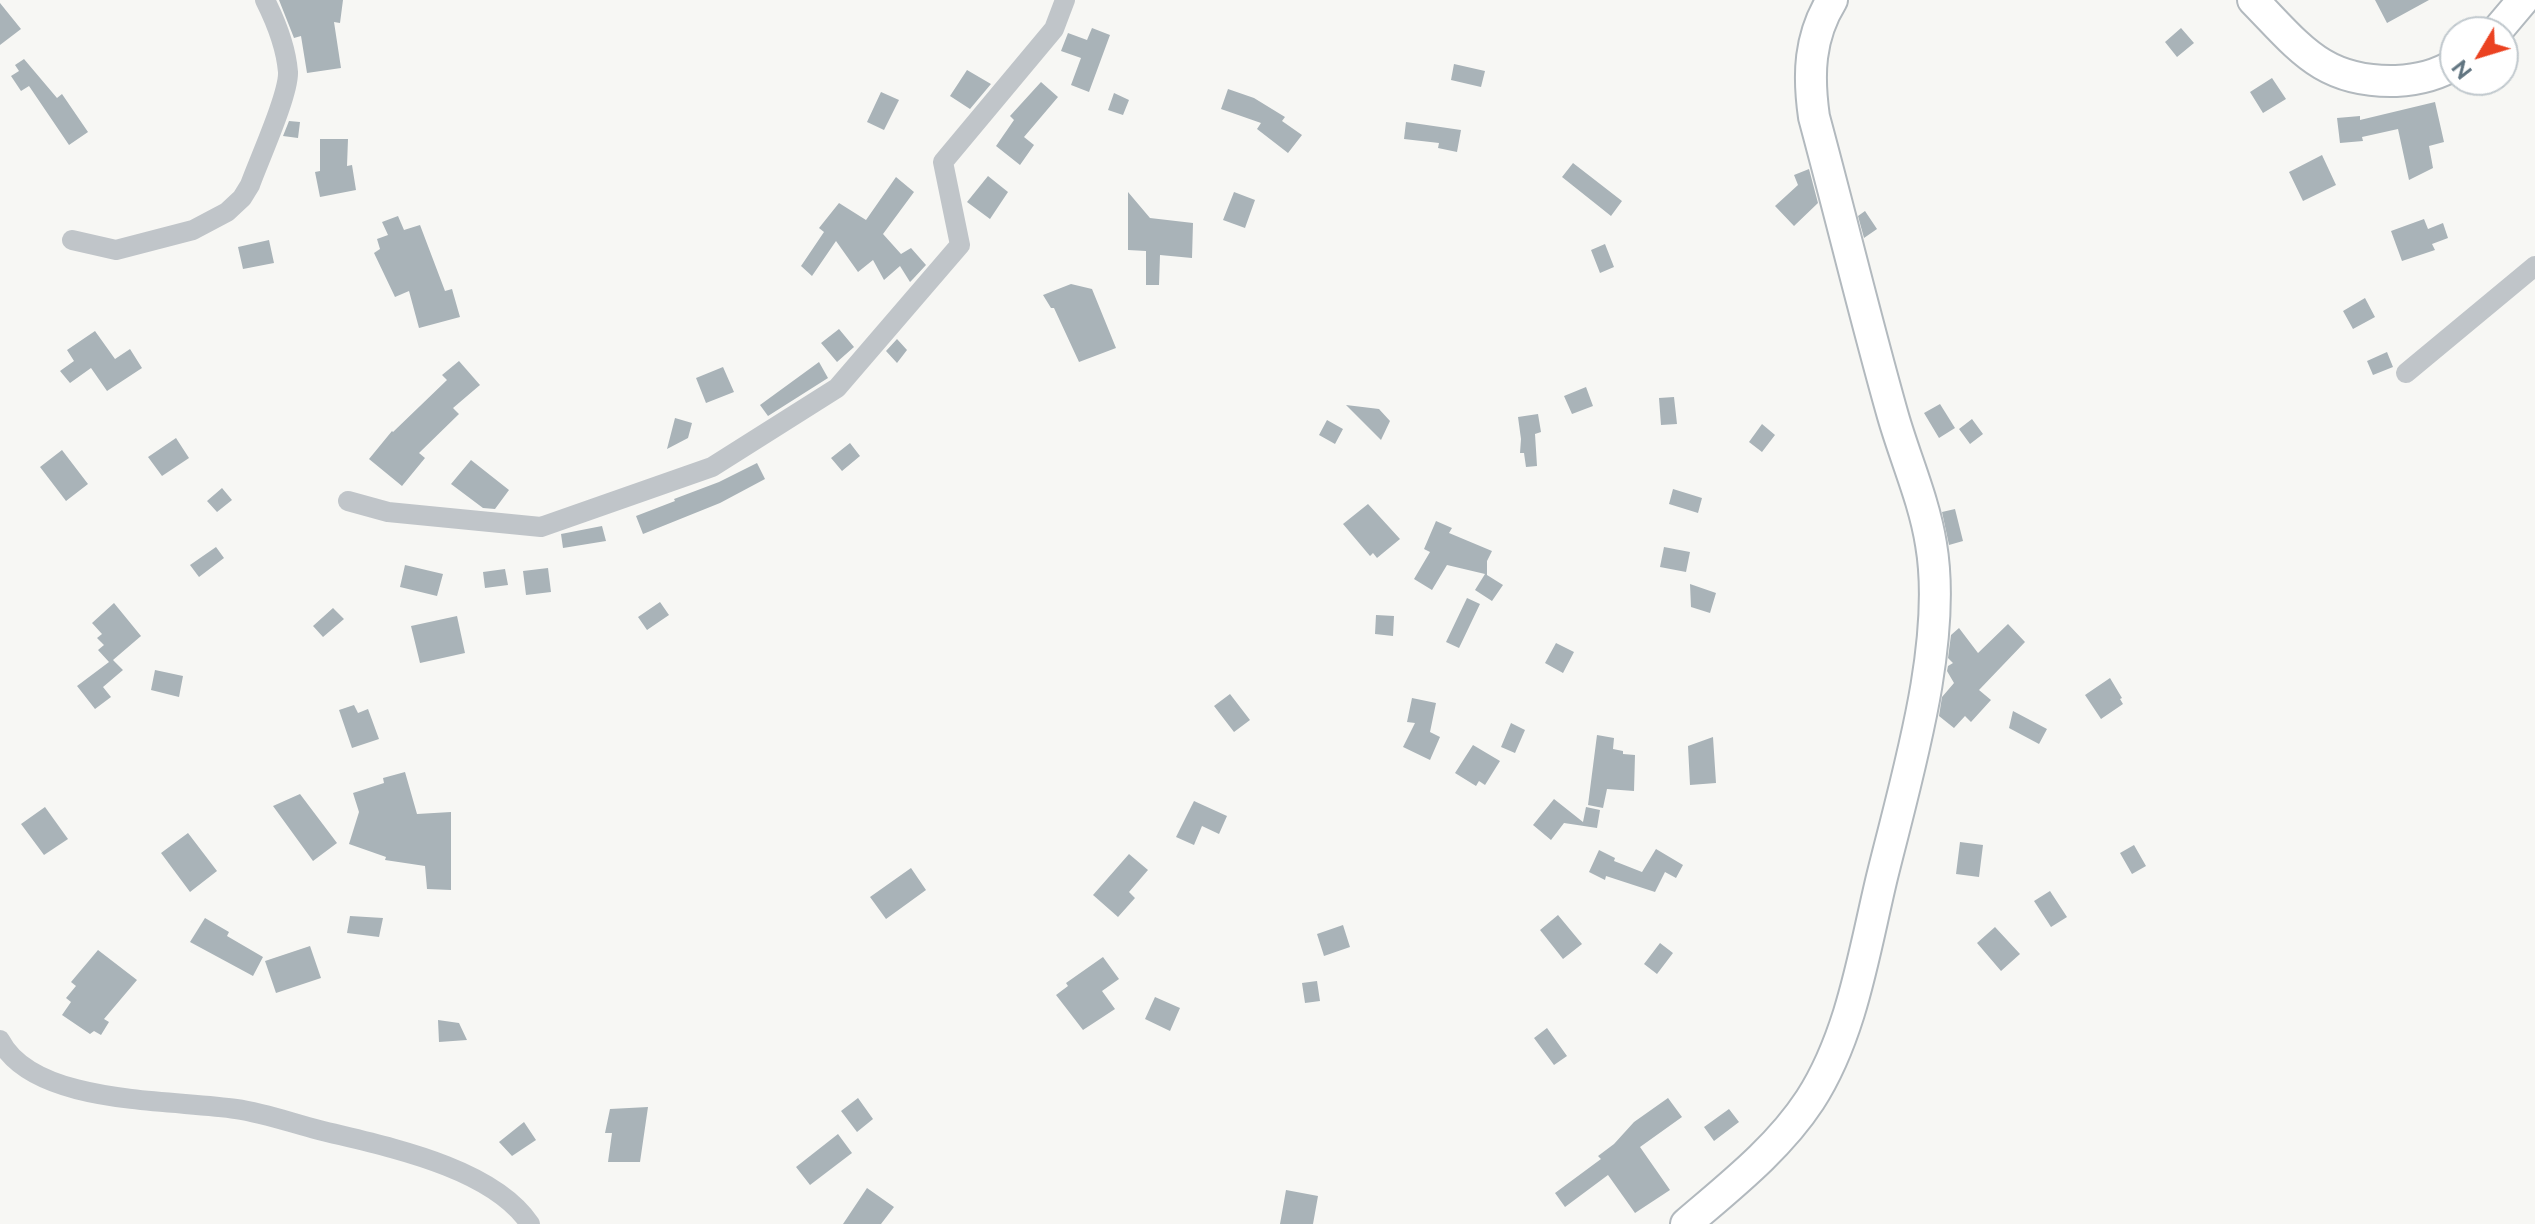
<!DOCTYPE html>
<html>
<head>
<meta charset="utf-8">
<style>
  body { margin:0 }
  #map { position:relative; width:2535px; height:1224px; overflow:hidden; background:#f7f7f4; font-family:Raleway,sans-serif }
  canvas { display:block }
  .north { position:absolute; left:2439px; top:16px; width:80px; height:80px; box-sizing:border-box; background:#fff; border:2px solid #c0c8cd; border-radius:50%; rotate:232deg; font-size:22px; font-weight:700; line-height:32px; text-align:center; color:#617581 }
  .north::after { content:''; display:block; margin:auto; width:28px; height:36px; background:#eb4221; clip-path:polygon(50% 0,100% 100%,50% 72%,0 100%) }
</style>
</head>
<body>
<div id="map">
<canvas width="2535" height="1224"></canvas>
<div class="north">N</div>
</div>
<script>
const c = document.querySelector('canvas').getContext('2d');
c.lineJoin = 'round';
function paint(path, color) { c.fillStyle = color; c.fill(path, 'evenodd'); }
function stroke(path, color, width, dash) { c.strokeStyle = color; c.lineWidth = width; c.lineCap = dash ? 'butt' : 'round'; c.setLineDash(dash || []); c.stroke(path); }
paint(new Path2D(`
  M 279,0 L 343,0 L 340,23 L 334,22 L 341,68 L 307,73 L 301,36 L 294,38 Z
  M 2375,0 L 2429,0 L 2387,23 Z
  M 0,3 L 21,29 L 0,45 Z
  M 1092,28 L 1110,35 L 1089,92 L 1071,85 L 1081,58 L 1061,51 L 1068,33 L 1087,40 Z
  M 2181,28 L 2194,43 L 2177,57 L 2165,42 Z
  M 24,59 L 57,98 L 62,94 L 88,132 L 69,145 L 29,86 L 21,91 L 11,76 L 19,71 L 15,65 Z
  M 1454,64 L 1485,71 L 1481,87 L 1451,80 Z
  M 967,70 L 991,84 L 970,109 L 950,96 Z
  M 2272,78 L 2286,99 L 2263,113 L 2250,92 Z
  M 1041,82 L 1058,97 L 1024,137 L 1034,145 L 1020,165 L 996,146 L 1014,120 L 1010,116 Z
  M 1228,89 L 1254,98 L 1285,117 L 1282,121 L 1302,135 L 1288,153 L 1257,129 L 1261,123 L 1221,109 Z
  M 881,92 L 899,100 L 884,130 L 867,122 Z
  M 1114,93 L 1129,100 L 1123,115 L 1108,110 Z
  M 2435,102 L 2444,142 L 2429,146 L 2433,168 L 2409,180 L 2398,129 L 2362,137 L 2363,141 L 2340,143 L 2337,118 L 2360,116 L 2360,120 Z
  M 289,121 L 300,122 L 298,138 L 283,136 Z
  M 1406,122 L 1461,130 L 1457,152 L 1438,148 L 1439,143 L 1404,139 Z
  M 320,139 L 348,139 L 347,166 L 352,165 L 356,190 L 320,197 L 315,172 L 320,171 Z
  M 2322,155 L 2336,185 L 2303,201 L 2289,172 Z
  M 1573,163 L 1622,201 L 1611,216 L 1562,177 Z
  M 1809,169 L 1818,203 L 1794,226 L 1775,206 L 1798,185 L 1794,175 Z
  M 988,176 L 1008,192 L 990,219 L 967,202 Z
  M 896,177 L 914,192 L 883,234 L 901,254 L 911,248 L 926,265 L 913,279 L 910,282 L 900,266 L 884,280 L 873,260 L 858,272 L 836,241 L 812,276 L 801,266 L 824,232 L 819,228 L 839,203 L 866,220 Z
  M 1128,192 L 1150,218 L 1193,223 L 1192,258 L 1160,255 L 1159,285 L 1146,285 L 1146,251 L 1128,250 Z
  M 1234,192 L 1255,200 L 1245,228 L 1223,220 Z
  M 1865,211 L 1877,229 L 1864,238 L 1858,216 Z
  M 398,216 L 404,230 L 420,225 L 445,291 L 452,289 L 460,317 L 419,328 L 409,291 L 395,297 L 374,253 L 380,249 L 377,239 L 388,235 L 382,222 Z
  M 2424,219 L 2428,229 L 2443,223 L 2448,238 L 2432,244 L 2435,250 L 2402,261 L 2391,231 Z
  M 269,240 L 274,263 L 243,269 L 238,247 Z
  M 1605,244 L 1614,267 L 1600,273 L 1591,250 Z
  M 1071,284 L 1092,289 L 1116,348 L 1079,362 L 1054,308 L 1051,308 L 1043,295 Z
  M 2365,298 L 2375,317 L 2353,329 L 2343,311 Z
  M 839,329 L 854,347 L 837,362 L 821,343 Z
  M 95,331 L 115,359 L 130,349 L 142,368 L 107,391 L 91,368 L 70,383 L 60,371 L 74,361 L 67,350 Z
  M 897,339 L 907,350 L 897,363 L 886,351 Z
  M 2387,352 L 2393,367 L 2373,375 L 2367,361 Z
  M 459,361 L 480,385 L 453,408 L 459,414 L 419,453 L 425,458 L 402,486 L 369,459 L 392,431 L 393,432 L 447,380 L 442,375 Z
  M 819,362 L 828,378 L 768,416 L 760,405 Z
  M 723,367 L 734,392 L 706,403 L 696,378 Z
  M 1586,387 L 1593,406 L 1572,414 L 1564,396 Z
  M 1674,397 L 1677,424 L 1661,425 L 1659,398 Z
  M 1940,404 L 1955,428 L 1939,438 L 1924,413 Z
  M 1346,405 L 1379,409 L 1390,421 L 1381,440 Z
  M 1538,414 L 1541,432 L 1535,434 L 1537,466 L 1526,467 L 1524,453 L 1520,453 L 1521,439 L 1518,417 Z
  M 675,418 L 692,423 L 688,438 L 667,449 Z
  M 1972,419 L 1983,434 L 1970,444 L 1959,429 Z
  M 1327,420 L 1343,429 L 1335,444 L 1319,435 Z
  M 1762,424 L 1775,435 L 1762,452 L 1749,442 Z
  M 176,438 L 189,458 L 162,476 L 148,457 Z
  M 850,443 L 860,456 L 842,471 L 831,458 Z
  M 62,450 L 88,484 L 66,501 L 40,467 Z
  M 471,460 L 509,490 L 495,509 L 483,508 L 451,484 Z
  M 757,463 L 765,479 L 720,503 L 643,534 L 636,516 L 675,501 L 674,499 L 719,482 Z
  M 222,488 L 232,500 L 217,512 L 207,501 Z
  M 1673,489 L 1702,498 L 1698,513 L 1669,504 Z
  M 1368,504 L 1400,539 L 1377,558 L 1373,553 L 1370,556 L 1343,524 Z
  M 1955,509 L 1963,541 L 1949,545 L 1942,512 Z
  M 1436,521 L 1452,528 L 1449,533 L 1492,551 L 1487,561 L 1487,575 L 1503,585 L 1492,601 L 1475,590 L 1485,574 L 1447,565 L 1432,590 L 1414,579 L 1430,552 L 1424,549 Z
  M 602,526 L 606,541 L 563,548 L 561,534 Z
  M 216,547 L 224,558 L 199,577 L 190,565 Z
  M 1664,547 L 1690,552 L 1686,572 L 1660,567 Z
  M 405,565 L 443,574 L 437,596 L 400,587 Z
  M 548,568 L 551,592 L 526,595 L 523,571 Z
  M 505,569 L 508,585 L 485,588 L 483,572 Z
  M 1690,584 L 1716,593 L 1710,613 L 1691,607 Z
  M 1467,598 L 1480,604 L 1459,648 L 1446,642 Z
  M 660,602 L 669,615 L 647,630 L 638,617 Z
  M 114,603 L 141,636 L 113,660 L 123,670 L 103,687 L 111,697 L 95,709 L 77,686 L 109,662 L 98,650 L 104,645 L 97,638 L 102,634 L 92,623 Z
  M 333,608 L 344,619 L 323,637 L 313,626 Z
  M 1376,615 L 1394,616 L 1393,636 L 1375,634 Z
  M 457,616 L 465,653 L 420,663 L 411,626 Z
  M 2008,624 L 2025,642 L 1979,690 L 1991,700 L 1971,722 L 1965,716 L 1954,728 L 1939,716 L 1942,697 L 1954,683 L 1947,671 L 1948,666 L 1953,663 L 1948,658 L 1951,635 L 1959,628 L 1978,653 Z
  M 1556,643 L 1574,652 L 1563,673 L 1545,663 Z
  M 155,670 L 183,676 L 179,697 L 151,690 Z
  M 2110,678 L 2122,698 L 2120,699 L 2123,704 L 2101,719 L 2085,695 Z
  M 1230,694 L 1250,720 L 1234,732 L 1214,706 Z
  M 1412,698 L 1436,703 L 1430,732 L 1440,737 L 1430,760 L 1403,747 L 1415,723 L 1407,722 Z
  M 354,705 L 358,713 L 368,709 L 379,739 L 352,748 L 339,710 Z
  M 2013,711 L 2047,729 L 2039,744 L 2009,728 Z
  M 1511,723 L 1525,730 L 1515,753 L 1501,747 Z
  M 1597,735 L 1614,738 L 1613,749 L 1623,751 L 1623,754 L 1635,755 L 1634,791 L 1607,789 L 1603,808 L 1588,805 Z
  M 1713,737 L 1716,783 L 1690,785 L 1688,746 Z
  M 1473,745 L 1500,761 L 1485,785 L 1479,781 L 1476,786 L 1455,773 Z
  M 405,772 L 417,814 L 451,812 L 451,890 L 427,889 L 425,866 L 385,860 L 386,857 L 349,844 L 359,812 L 353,793 L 384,783 L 383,778 Z
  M 300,794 L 337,843 L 313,861 L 273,806 Z
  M 1554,799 L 1583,822 L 1586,807 L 1600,810 L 1597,828 L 1564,823 L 1551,840 L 1533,825 Z
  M 1194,801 L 1227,816 L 1219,834 L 1202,826 L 1194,845 L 1176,837 Z
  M 45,807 L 68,839 L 44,855 L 21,824 Z
  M 188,833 L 217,871 L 190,892 L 161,853 Z
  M 1960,842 L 1983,845 L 1979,877 L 1956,874 Z
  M 2134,845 L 2146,866 L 2132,874 L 2120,853 Z
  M 1656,849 L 1683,865 L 1676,878 L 1665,872 L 1655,892 L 1606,876 L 1605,880 L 1589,872 L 1599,850 L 1615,858 L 1614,861 L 1642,872 Z
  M 1129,854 L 1148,870 L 1129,892 L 1135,898 L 1118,917 L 1093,895 Z
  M 911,868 L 926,890 L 886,919 L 870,897 Z
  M 2050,891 L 2067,917 L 2051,927 L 2034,901 Z
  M 1558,915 L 1582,944 L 1563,959 L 1540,930 Z
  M 350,916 L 383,918 L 379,937 L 347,933 Z
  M 205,918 L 229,932 L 227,936 L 263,957 L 253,976 L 190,942 Z
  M 1343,925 L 1350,947 L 1324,956 L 1317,934 Z
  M 1995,927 L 2020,954 L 2001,971 L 1977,943 Z
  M 1660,943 L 1673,953 L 1657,974 L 1644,964 Z
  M 310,946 L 321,978 L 276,993 L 265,961 Z
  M 98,950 L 137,980 L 104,1019 L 109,1022 L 101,1035 L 94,1031 L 90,1034 L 62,1015 L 71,1002 L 66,998 L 76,986 L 71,982 Z
  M 1103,957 L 1119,979 L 1102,991 L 1115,1009 L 1083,1030 L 1056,995 L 1068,986 L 1066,983 Z
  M 1317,981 L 1320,1001 L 1305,1003 L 1302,983 Z
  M 1155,997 L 1180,1008 L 1170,1031 L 1145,1019 Z
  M 438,1020 L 459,1023 L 467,1040 L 439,1042 Z
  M 1547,1028 L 1567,1056 L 1554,1065 L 1534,1038 Z
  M 858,1098 L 873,1119 L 857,1132 L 841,1111 Z
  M 1668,1098 L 1682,1117 L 1640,1147 L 1670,1190 L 1635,1213 L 1608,1175 L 1565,1207 L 1555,1193 L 1601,1159 L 1598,1156 L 1614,1144 L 1634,1122 Z
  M 648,1107 L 640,1162 L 608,1162 L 612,1133 L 605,1133 L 610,1109 Z
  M 1729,1109 L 1739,1122 L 1714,1141 L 1704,1127 Z
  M 524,1122 L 536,1140 L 512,1156 L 499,1142 Z
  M 838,1134 L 852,1153 L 810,1185 L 796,1167 Z
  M 867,1188 L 894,1207 L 881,1224 L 843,1224 Z
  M 1286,1190 L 1318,1196 L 1313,1224 L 1280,1224 Z`), '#a9b3b8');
const secondary = new Path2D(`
  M 2253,0 C 2300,48 2323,83 2396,81 C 2416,80 2438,75 2455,64
  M 2496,32 L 2523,0
  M 1686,1224 C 1729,1187 1778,1149 1810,1100 C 1852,1035 1864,952 1882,877 C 1906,779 1948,643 1931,544 C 1924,500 1905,458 1893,416 C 1865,317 1841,217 1814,117 C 1808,75 1809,37 1832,0`);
stroke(secondary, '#b2b9be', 34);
stroke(new Path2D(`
  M 72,240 L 116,250 L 193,230 L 227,212 L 242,198 L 250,185 C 259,160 289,94 288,72 C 286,47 276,22 265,0
  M 2406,373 L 2535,266
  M 348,501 L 388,512 L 541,527 L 712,467 L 837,388 L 960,245 L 943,162 L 1054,29 L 1065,0
  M 0,1040 C 34,1106 172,1099 236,1109 C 264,1113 292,1123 319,1130 C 383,1146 491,1166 530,1224`), '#c0c5c9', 20);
stroke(secondary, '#fff', 30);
</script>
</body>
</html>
